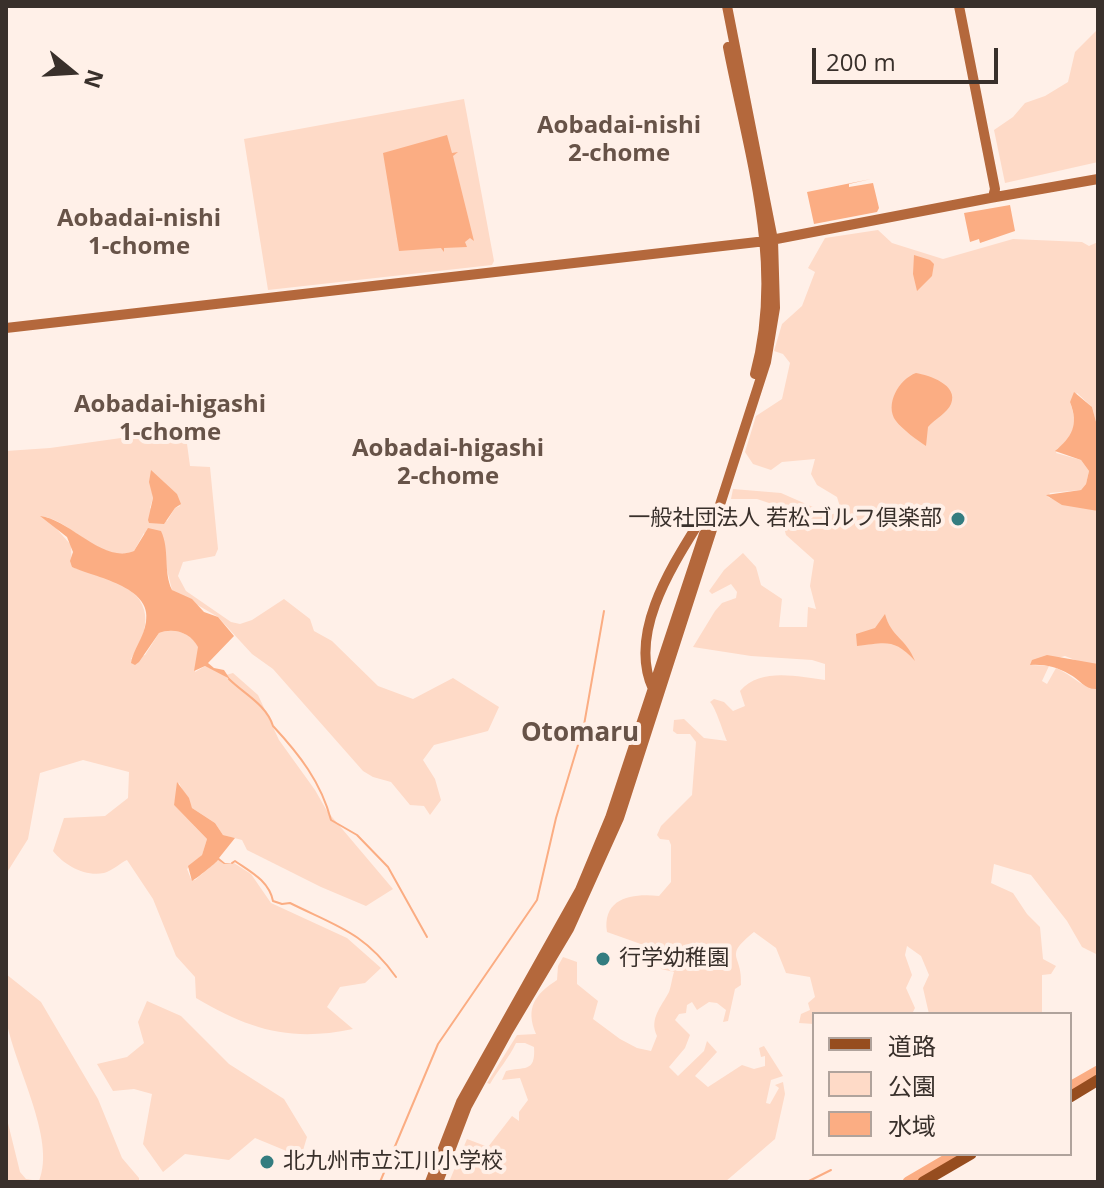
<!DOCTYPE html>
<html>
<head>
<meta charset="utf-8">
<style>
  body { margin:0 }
  #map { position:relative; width:1104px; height:1188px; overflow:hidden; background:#fff0e8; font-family:"Open Sans","Noto Sans JP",sans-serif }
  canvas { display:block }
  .frame { position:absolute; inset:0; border:8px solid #39302b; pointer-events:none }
  .legend { position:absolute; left:812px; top:1012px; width:260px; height:144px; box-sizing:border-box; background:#fff0e8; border:2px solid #b0a39c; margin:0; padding:10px 14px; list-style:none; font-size:24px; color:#39302b }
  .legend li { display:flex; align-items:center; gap:16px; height:40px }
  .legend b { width:40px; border:2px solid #b0a39c }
  .north { position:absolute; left:32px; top:32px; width:80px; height:80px; -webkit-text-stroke:6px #fff0e8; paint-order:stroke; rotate:108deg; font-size:22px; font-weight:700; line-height:32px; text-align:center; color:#39302b }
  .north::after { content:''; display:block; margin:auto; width:28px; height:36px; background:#39302b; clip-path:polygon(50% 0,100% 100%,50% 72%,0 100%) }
  .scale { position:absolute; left:812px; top:48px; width:186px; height:36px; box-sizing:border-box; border:4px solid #39302b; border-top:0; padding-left:10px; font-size:24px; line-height:28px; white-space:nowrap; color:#39302b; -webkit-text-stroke:6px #fff0e8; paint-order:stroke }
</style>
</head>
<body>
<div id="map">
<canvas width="1104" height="1188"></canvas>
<div class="frame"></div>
<ul class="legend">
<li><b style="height:10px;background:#964d1f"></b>道路</li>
<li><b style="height:22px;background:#fedac7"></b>公園</li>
<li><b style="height:22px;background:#fbad83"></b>水域</li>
</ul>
<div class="north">N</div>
<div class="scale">200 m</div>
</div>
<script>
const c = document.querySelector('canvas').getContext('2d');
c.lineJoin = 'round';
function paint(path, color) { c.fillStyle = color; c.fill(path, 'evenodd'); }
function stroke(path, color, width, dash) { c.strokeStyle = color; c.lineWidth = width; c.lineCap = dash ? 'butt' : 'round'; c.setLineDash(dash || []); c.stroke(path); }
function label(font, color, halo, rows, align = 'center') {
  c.font = font + ' "Open Sans","Noto Sans JP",sans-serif'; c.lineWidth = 8; c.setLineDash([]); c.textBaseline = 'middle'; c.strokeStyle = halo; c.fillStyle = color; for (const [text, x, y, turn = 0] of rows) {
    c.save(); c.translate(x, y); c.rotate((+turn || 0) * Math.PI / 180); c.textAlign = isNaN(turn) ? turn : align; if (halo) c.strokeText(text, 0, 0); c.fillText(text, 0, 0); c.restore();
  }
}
paint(new Path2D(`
  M 1098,29 L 1098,162 L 1005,183 L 994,130 L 1013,117 L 1025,103 L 1045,96 L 1068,82 L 1075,52 Z
  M 464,99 L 494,261 L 492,265 L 268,290 L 244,139 Z
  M 878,230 L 892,243 L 943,259 L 1013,239 L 1082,242 L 1089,246 L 1098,242 L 1098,429 L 1092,407 L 1077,393 L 1070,402 C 1077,422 1076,437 1057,449 L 1056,453 L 1081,460 L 1089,471 L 1086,484 L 1081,490 L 1050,493 L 1048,497 C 1065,506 1081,505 1098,511 L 1098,664 L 1085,664 L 1065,656 L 1032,665 L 1049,666 L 1042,681 L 1047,684 L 1056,668 C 1071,674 1083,689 1098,689 L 1098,953 L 1096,954 L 1082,947 L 1067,921 L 1031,875 L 994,864 L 991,883 L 1013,893 L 1027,914 L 1040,927 L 1043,959 L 1056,966 L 1051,974 L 1042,975 L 1042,1013 L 929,1014 L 923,988 L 929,975 L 921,956 L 907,946 L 905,955 L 912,975 L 906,988 L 915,1008 L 912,1014 L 814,1014 L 814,1024 L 799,1023 L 801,1014 L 810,1010 L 808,1003 L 815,997 L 810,977 L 786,973 L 776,948 L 754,932 C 722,958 743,953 741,985 L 735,989 L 728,1021 L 723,1022 L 726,1010 L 717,1003 L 709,1002 L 697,1010 L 692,1002 L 687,1005 L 686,1013 L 679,1014 L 675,1020 L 690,1035 L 685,1048 L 669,1067 L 678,1076 L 704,1051 L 707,1041 L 717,1052 L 695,1076 L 708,1087 L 742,1065 L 754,1069 L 765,1066 L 765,1056 L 761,1057 L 759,1048 L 764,1046 L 783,1076 L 771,1080 L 766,1103 L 770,1104 L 779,1088 L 775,1085 L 783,1082 L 785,1094 L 775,1139 L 725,1182 L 449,1182 L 467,1139 L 488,1147 L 512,1116 L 519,1121 L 519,1112 L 528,1100 L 520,1078 L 502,1080 L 506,1071 C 523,1066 536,1074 534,1047 L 525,1043 L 516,1043 C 509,1058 498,1070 490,1084 L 487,1083 L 517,1035 L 536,1034 C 525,1008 535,994 557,980 L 558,966 L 563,957 L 577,962 L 577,984 L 598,1001 L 593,1019 L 620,1039 L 637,1048 L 651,1051 L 657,1036 C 649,1019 661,1007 669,992 C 671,987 672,978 674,972 L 661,969 L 657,956 L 652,948 L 607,932 C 602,898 632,893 659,896 L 671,882 L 671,845 L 669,840 L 660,839 L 657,835 L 661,826 L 692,795 L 696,742 L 690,734 L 677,734 L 673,731 L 674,720 L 684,719 L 704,738 L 727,741 C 723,732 716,708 710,702 L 714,699 L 724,702 L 733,711 L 745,706 L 740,691 C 761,667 798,677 825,680 L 825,664 L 812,660 L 751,656 L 693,647 L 715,611 L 722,603 L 736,598 L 737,592 L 731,584 L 712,594 L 709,591 L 724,570 L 743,553 L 756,567 L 761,585 L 782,599 L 779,627 L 807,627 L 808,607 L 816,609 L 810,586 L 814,560 L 786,535 L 778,506 L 757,499 L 731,499 L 733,489 L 781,493 L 831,515 L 841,510 L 837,497 L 817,485 L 811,474 L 815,459 L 782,462 L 771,470 L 753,464 L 745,452 L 756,416 L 782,399 L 790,363 L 783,354 L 774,351 L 782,324 L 802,306 L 815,272 L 808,268 L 825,238 Z
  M 185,429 L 190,466 L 210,467 L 218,549 L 215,556 L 183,562 L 178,576 L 186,591 L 231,622 L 240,624 L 252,620 L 284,599 L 310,619 L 314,631 L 332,641 L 378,686 L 413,699 L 453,678 L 499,707 L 488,731 L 434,745 L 423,760 L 435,779 L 441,800 L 430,815 L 424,806 L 410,805 L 391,782 L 373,777 L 363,771 L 273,669 L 252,654 L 218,617 L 172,590 L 165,562 L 144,533 L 134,551 C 102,564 74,524 46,517 L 71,545 L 72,567 C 85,572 101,574 114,580 C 153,598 152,627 131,659 L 145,655 L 159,633 C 174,627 191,633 199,647 L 195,672 L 205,666 L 226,675 L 233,673 L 258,695 L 279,740 L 315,790 L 327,811 L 393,889 L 366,906 L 321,887 L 247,850 L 242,840 L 223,835 L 215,823 L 192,808 L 179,783 L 174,805 L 207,839 L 202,855 L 187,869 L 191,879 L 195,880 L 218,860 L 225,864 L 234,863 L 251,874 L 271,903 L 347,938 L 381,968 L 365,983 L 340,987 L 327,1007 L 353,1029 C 291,1042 250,1030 196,998 L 195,977 L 176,956 L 153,899 L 127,860 C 120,863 112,871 104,873 C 85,877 64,865 53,851 L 64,818 L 105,816 L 128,798 L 129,772 L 83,760 L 40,773 L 28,839 L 6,874 L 6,451 L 50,448 ZM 161,481 L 180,506 L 175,508 L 167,521 L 150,508 L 153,498 L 151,487 Z
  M 6,974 L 41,1002 L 98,1099 L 122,1158 L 139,1178 L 139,1182 L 6,1182 L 6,1115 L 20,1172 L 26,1179 L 39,1181 C 57,1139 13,1064 6,1018 C 4,1004 6,988 6,974 Z
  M 147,1001 L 181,1016 L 229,1064 L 284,1099 L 307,1137 L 301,1157 L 255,1138 L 229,1160 L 185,1154 L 163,1172 L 143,1144 L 152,1094 L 134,1089 L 113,1091 L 97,1064 L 127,1057 L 144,1043 L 138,1022 Z`), '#fedac7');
paint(new Path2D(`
  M 447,135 L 452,153 L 458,152 L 453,156 L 474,241 L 470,238 L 465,242 L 467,247 L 444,248 L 444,252 L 441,248 L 399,251 L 383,153 Z
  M 871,179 L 849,184 L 849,187 L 873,183 L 879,208 L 877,212 L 814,224 L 807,192 Z
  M 1010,205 L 1015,231 L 980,243 L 979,239 L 970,242 L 964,213 Z
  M 914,255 L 930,260 L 934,264 L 932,276 L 917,291 L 913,274 Z
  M 916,373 C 929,375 959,385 951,404 C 948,412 934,420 928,427 L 926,446 C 918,441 902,429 896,421 C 884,405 899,379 916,373 Z
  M 1074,392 L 1092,407 L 1098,429 L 1098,511 L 1062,505 L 1046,495 L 1081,490 L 1086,484 L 1089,471 L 1081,460 L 1055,451 C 1072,437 1079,425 1070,402 Z
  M 151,470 L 177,494 L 181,504 L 175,508 L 164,524 L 149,523 L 148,520 L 153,498 L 149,482 Z
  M 40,516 C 71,520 103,564 134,551 L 148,528 L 161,531 C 170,550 163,571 172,590 L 192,599 L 204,612 L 218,617 L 234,636 L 208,663 L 214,668 L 224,670 L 230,679 L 205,666 L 194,671 L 198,647 C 191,633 174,627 159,633 L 139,662 L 135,665 L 131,663 C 133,650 144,637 146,622 C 153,586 93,577 72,567 L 70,561 L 73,552 L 67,537 Z
  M 885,614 C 891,637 906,638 915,661 C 894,638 886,643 857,646 L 856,634 L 875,628 Z
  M 1047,655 L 1098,664 L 1098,689 C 1084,690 1081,680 1069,674 C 1057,667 1044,664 1030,665 L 1032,660 Z
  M 177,782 L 189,798 L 192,808 L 215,823 L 223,835 L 235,838 L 219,858 L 225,863 L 234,863 L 224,864 L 218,860 C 216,863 197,878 192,881 L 188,866 L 202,855 L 207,839 L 174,805 Z`), '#fbad83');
stroke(new Path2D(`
  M 229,679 C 244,694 266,704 273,726 C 299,754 321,782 331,820 L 357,835 L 388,867 L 427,937
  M 232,863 L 235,861 C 251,872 269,881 273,901 L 282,904 L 290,903 C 336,926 364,932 396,977
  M 380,1182 L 438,1044 L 537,900 L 556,818 L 584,725 L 604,611
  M 807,1182 L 831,1170`), '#fbad83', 2);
stroke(new Path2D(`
  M 1070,1087 L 1098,1071
  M 908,1182 L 956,1154`), '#fbad83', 11);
stroke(new Path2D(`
  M 728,47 C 749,155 785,265 755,374
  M 990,198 L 1098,179
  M 6,328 L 766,241 L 990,198 L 993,197 L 995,189 L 959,6
  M 653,689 C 628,635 670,569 698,524 L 702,521 L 709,522
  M 430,1182 L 461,1102 L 580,890 L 610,818 L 704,534
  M 438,1182 L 467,1106 L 507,1033 L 569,929 L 619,818 L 766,362 L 775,308 L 773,240 L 727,6`), '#b4683c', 10);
stroke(new Path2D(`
  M 1070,1097 L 1098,1080
  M 923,1182 L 971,1154`), '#964d1f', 11);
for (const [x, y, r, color] of [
  [958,519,8,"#347d80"],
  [603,959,8,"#347d80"],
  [267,1162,8,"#347d80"]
]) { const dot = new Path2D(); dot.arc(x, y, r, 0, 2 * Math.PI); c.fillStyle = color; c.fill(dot); stroke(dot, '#fff0e8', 3); }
label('22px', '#39302b', '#fff0e8', [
  ["一般社団法人 若松ゴルフ倶楽部",942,519,"right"],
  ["行学幼稚園",619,959],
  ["北九州市立江川小学校",283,1162]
], 'left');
label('bold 24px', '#675348', '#fff0e8', [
  ["Aobadai-nishi",619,126],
  ["2-chome",619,154],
  ["Aobadai-nishi",139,219],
  ["1-chome",139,247],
  ["Aobadai-higashi",170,405],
  ["1-chome",170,433],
  ["Aobadai-higashi",448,449],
  ["2-chome",448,477]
]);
label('bold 26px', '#675348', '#fff0e8', [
  ["Otomaru",580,734]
]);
</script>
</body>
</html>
